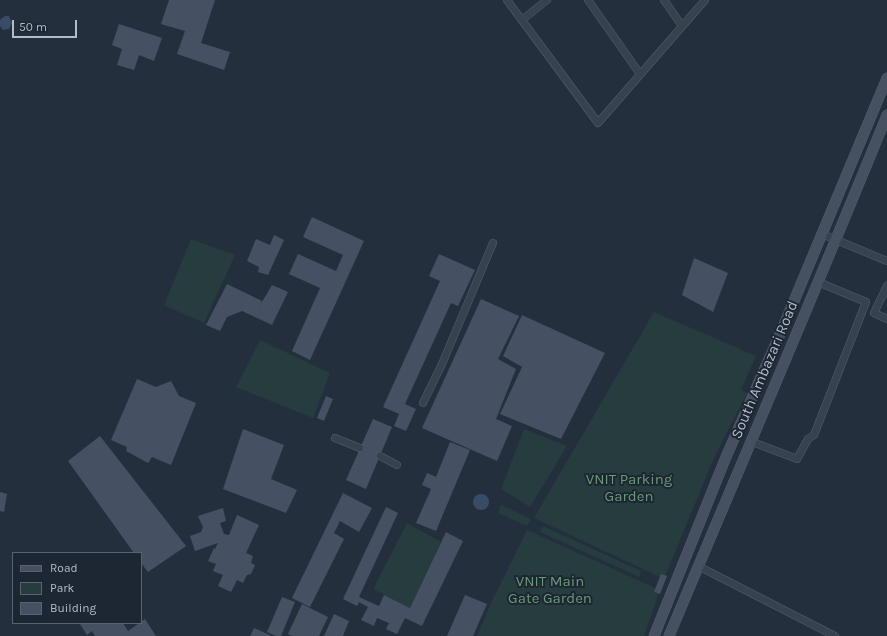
<!DOCTYPE html>
<html>
<head>
<meta charset="utf-8">
<style>
  body { margin:0 }
  #map { position:relative; width:887px; height:636px; overflow:hidden; background:#242f3e; font-family:Karla,sans-serif }
  canvas { display:block }
  .legend { position:absolute; left:12px; top:552px; width:130px; height:72px; box-sizing:border-box; background:#1d2633; border:1px solid #59626f; margin:0; padding:5px 7px; list-style:none; font-size:12px; color:#b4bcc9 }
  .legend li { display:flex; align-items:center; gap:8px; height:20px }
  .legend b { width:20px; border:1px solid #59626f }
  .scale { position:absolute; left:12px; top:20px; width:65px; height:18px; box-sizing:border-box; border:2px solid #b4bcc9; border-top:0; padding-left:5px; font-size:12px; line-height:14px; white-space:nowrap; color:#b4bcc9; -webkit-text-stroke:3px #1d2633; paint-order:stroke }
</style>
</head>
<body>
<div id="map">
<canvas width="887" height="636"></canvas>
<ul class="legend">
<li><b style="height:5px;background:#465061"></b>Road</li>
<li><b style="height:11px;background:#263c3f"></b>Park</li>
<li><b style="height:11px;background:#455162"></b>Building</li>
</ul>
<div class="scale">50 m</div>
</div>
<script>
const c = document.querySelector('canvas').getContext('2d');
c.lineJoin = 'round';
function paint(path, color) { c.fillStyle = color; c.fill(path, 'evenodd'); }
function stroke(path, color, width, dash) { c.strokeStyle = color; c.lineWidth = width; c.lineCap = dash ? 'butt' : 'round'; c.setLineDash(dash || []); c.stroke(path); }
function label(font, color, halo, rows, align = 'center') {
  c.font = font + ' Karla,sans-serif'; c.lineWidth = 4; c.setLineDash([]); c.textBaseline = 'middle'; c.strokeStyle = halo; c.fillStyle = color; for (const [text, x, y, turn = 0] of rows) {
    c.save(); c.translate(x, y); c.rotate((+turn || 0) * Math.PI / 180); c.textAlign = isNaN(turn) ? turn : align; if (halo) c.strokeText(text, 0, 0); c.fillText(text, 0, 0); c.restore();
  }
}
paint(new Path2D(`
  M 191,239 L 235,255 L 204,323 L 164,305 Z
  M 654,312 L 756,356 L 741,390 L 747,393 L 713,460 L 664,579 L 534,518 Z
  M 260,340 L 330,373 L 313,418 L 236,387 Z
  M 524,429 L 567,446 L 530,507 L 501,489 Z
  M 501,505 L 529,518 L 531,520 L 527,526 L 498,513 Z
  M 407,523 L 441,542 L 410,608 L 373,589 Z
  M 543,526 L 641,571 L 639,577 L 540,532 Z
  M 527,530 L 660,590 L 644,636 L 477,636 L 492,601 Z`), '#263c3f');
paint(new Path2D(`
  M 5,16 L 9,16 L 12,23 L 9,29 L 3,30 L 0,26 L 0,20 Z
  M473 502a8 8 0 1 1 16 0a8 8 0 1 1-16 0Z`), '#394c67');
paint(new Path2D(`
  M 169,0 L 215,0 L 201,43 L 230,52 L 224,70 L 177,54 L 185,31 L 161,24 Z
  M 119,24 L 162,38 L 154,61 L 139,55 L 134,70 L 117,65 L 122,49 L 112,45 Z
  M 312,217 L 364,241 L 310,360 L 292,351 L 320,288 L 289,274 L 298,254 L 336,271 L 343,255 L 303,237 Z
  M 274,235 L 284,240 L 268,275 L 258,272 L 259,267 L 247,261 L 256,239 L 270,245 Z
  M 439,254 L 475,270 L 458,306 L 451,303 L 405,404 L 416,409 L 406,431 L 394,426 L 399,414 L 383,407 L 440,281 L 429,276 Z
  M 694,258 L 728,273 L 713,312 L 682,295 Z
  M 227,284 L 262,301 L 259,307 L 272,285 L 288,292 L 272,325 L 242,311 L 227,317 L 220,331 L 206,325 Z
  M 481,299 L 519,316 L 498,359 L 516,369 L 496,419 L 512,426 L 497,461 L 422,428 Z
  M 522,315 L 605,353 L 561,439 L 500,414 L 522,367 L 503,356 Z
  M 137,379 L 156,387 L 171,381 L 179,396 L 196,403 L 171,465 L 152,457 L 148,463 L 126,451 L 127,447 L 111,440 Z
  M 326,396 L 333,399 L 324,421 L 317,418 Z
  M 373,419 L 392,427 L 366,489 L 346,480 Z
  M 243,429 L 284,445 L 271,479 L 297,490 L 286,513 L 223,489 Z
  M 100,436 L 186,546 L 148,572 L 141,563 L 141,553 L 134,553 L 68,461 Z
  M 450,442 L 470,450 L 436,531 L 416,523 L 431,489 L 422,485 L 427,473 L 436,477 Z
  M 0,492 L 7,494 L 4,512 L 0,511 Z
  M 343,493 L 372,508 L 359,532 L 340,521 L 334,533 L 344,539 L 310,607 L 292,598 Z
  M 386,507 L 398,513 L 359,597 L 379,606 L 384,595 L 410,608 L 446,532 L 463,541 L 422,626 L 405,618 L 397,634 L 386,629 L 389,623 L 377,618 L 374,626 L 361,620 L 368,607 L 359,602 L 357,606 L 343,599 Z
  M 223,508 L 226,521 L 220,523 L 224,534 L 229,535 L 237,515 L 259,525 L 246,553 L 253,556 L 251,563 L 255,565 L 251,574 L 247,575 L 243,583 L 237,580 L 231,592 L 218,586 L 223,575 L 213,571 L 216,564 L 208,561 L 214,548 L 215,549 L 218,543 L 195,551 L 190,536 L 201,532 L 203,527 L 198,516 Z
  M 661,574 L 667,576 L 660,594 L 654,592 Z
  M 465,595 L 487,604 L 473,636 L 447,636 Z
  M 282,597 L 295,602 L 281,636 L 276,636 L 267,632 Z
  M 302,604 L 328,617 L 319,636 L 292,636 L 288,634 Z
  M 334,614 L 349,621 L 343,636 L 324,636 Z
  M 145,619 L 156,636 L 95,636 L 92,631 L 87,635 L 80,624 L 82,623 L 123,623 L 128,631 Z
  M 254,628 L 272,636 L 250,636 Z`), '#455162');
const street = new Path2D(`
  M 507,0 L 598,123 L 705,0
  M 588,0 L 640,74
  M 664,0 L 682,26
  M 522,20 L 547,0
  M 822,234 L 887,261
  M 887,286 L 874,313 L 887,319
  M 423,403 L 442,364 L 493,243
  M 335,438 L 360,448
  M 750,441 L 797,459 L 808,439 L 814,435 L 866,302 L 818,282
  M 380,456 L 397,465
  M 698,566 L 835,636`);
const secondary = new Path2D(`
  M 654,636 L 726,457 L 781,332 L 887,78
  M 669,636 C 742,462 816,290 887,115`);
stroke(street, '#565f6c', 8);
stroke(secondary, '#565f6c', 11);
stroke(street, '#38414e', 7);
stroke(secondary, '#465061', 10);
label('15px', '#b4bcc9', '#1d2633', [
  ["South Ambazari Road",765,370,-67]
]);
label('15px', '#6b9a76', '#1d2633', [
  ["VNIT Parking",629,480],
  ["Garden",629,497],
  ["VNIT Main",550,582],
  ["Gate Garden",550,599]
]);
</script>
</body>
</html>
